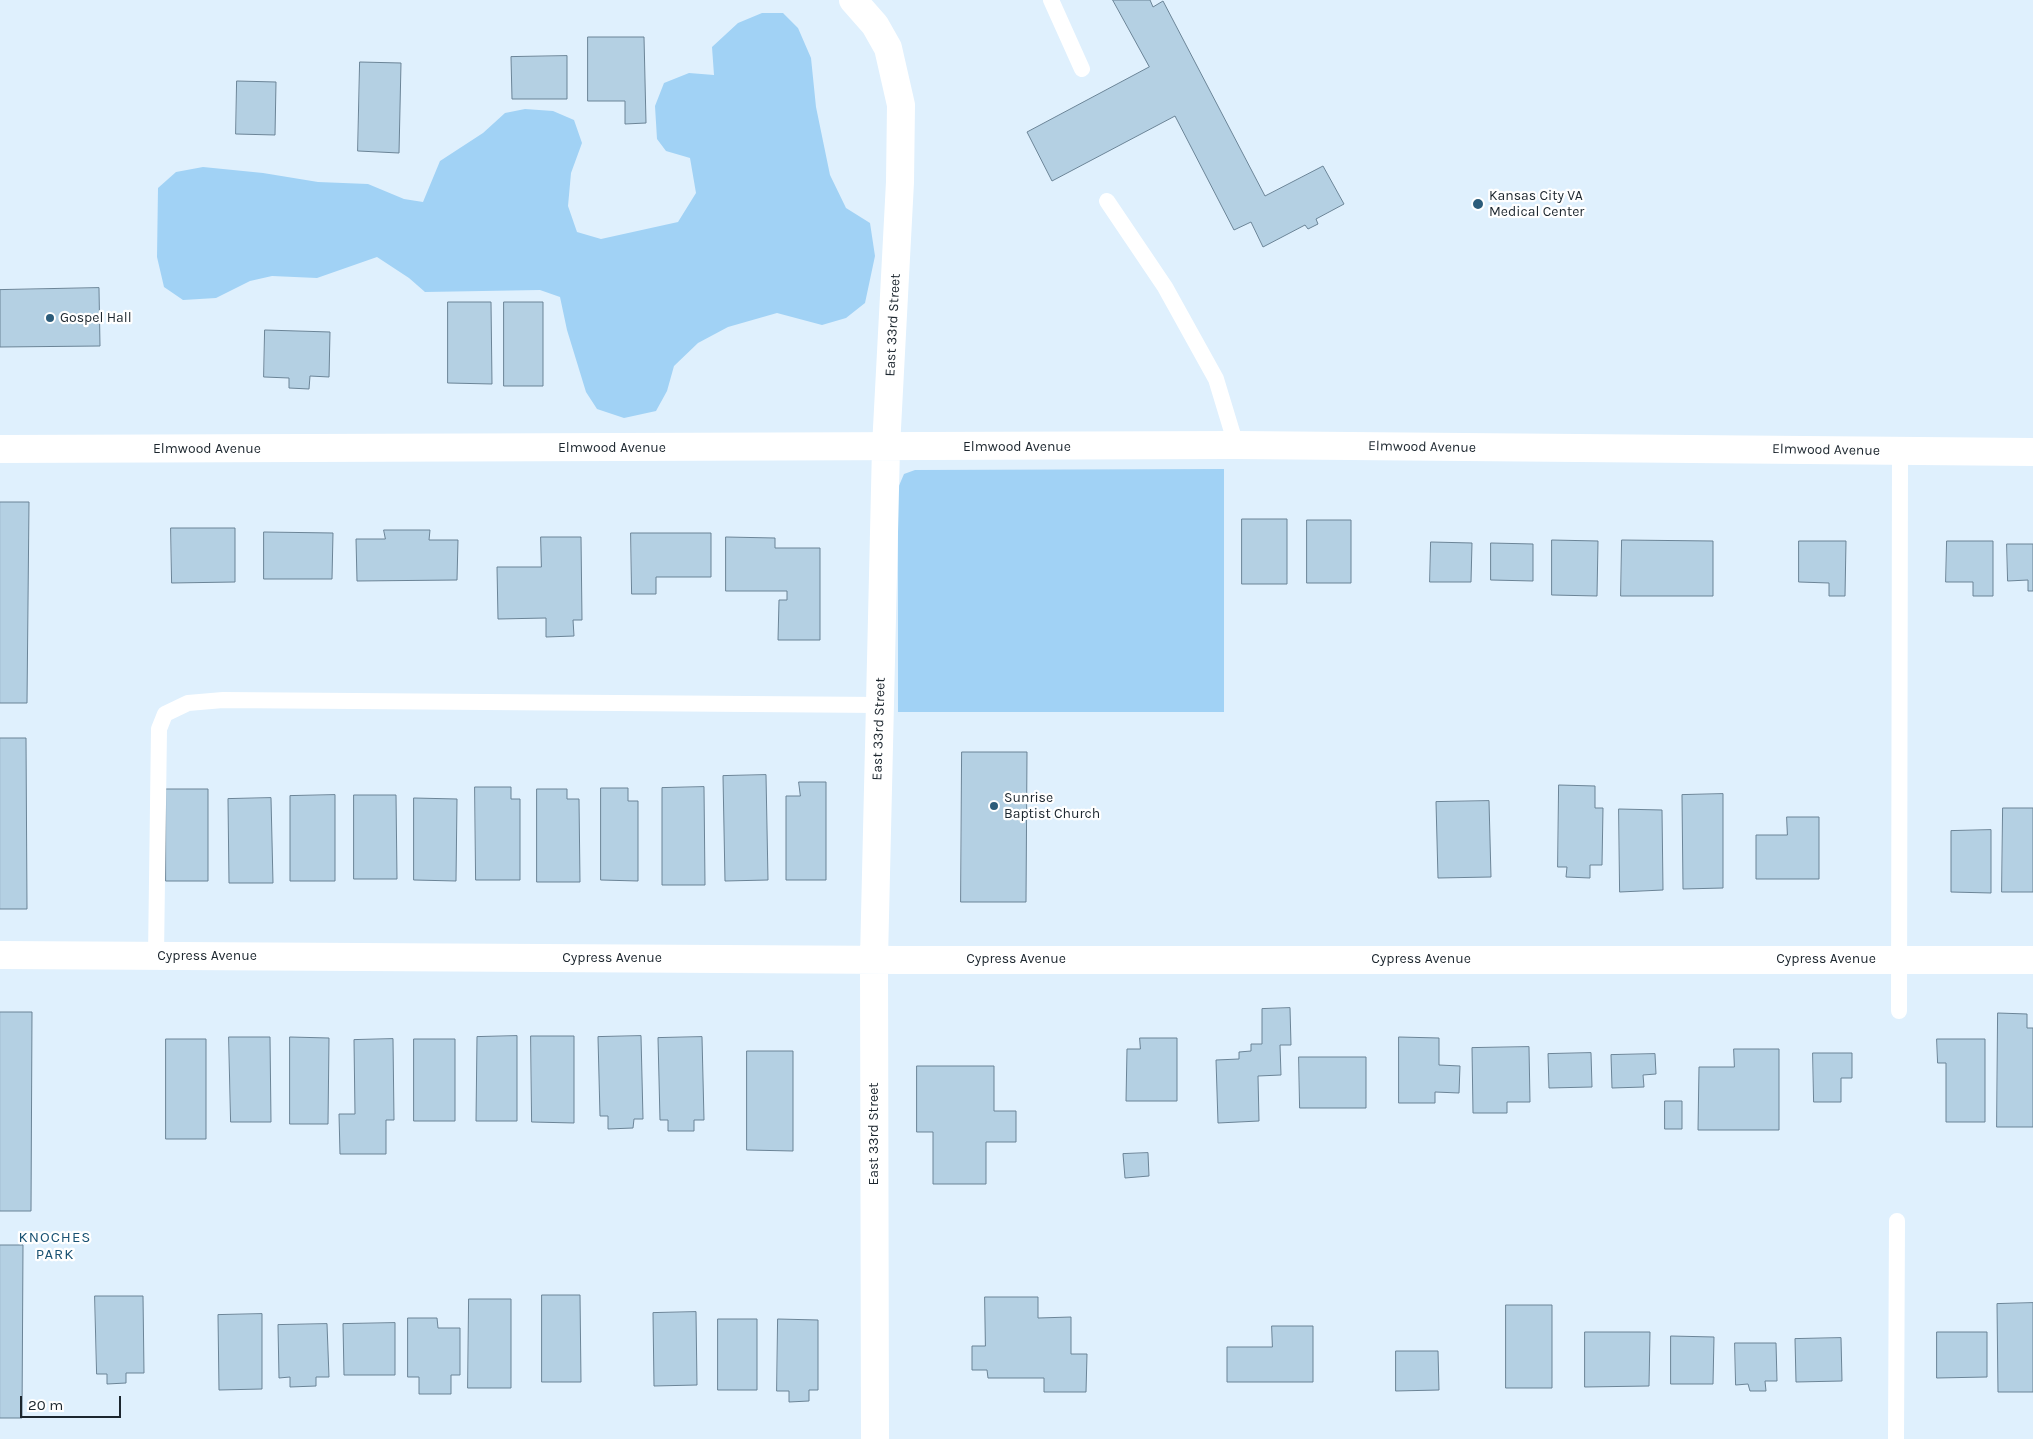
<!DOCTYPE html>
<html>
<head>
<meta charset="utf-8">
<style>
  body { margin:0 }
  #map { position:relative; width:2033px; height:1439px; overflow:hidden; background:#dff0fd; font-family:Karla,sans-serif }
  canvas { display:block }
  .scale { position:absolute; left:20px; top:1396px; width:101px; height:22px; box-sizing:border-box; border:2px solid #1c262e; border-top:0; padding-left:6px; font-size:15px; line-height:18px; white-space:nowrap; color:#1c262e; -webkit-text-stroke:4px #fff; paint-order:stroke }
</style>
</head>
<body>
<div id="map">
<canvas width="2033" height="1439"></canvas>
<div class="scale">20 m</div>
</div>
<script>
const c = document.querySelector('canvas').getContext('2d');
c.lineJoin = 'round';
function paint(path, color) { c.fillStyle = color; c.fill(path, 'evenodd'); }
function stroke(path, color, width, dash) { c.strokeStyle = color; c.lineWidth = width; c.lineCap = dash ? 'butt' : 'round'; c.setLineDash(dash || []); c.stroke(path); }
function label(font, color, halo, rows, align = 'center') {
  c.font = font + ' Karla,sans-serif'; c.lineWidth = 4.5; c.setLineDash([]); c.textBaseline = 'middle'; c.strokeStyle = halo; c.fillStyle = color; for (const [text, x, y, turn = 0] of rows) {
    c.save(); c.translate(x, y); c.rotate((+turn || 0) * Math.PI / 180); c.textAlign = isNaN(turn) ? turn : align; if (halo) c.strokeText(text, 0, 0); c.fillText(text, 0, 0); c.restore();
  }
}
paint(new Path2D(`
  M 762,13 L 783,13 L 798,28 L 811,58 L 816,107 L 830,175 L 846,208 L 870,223 L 875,256 L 865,303 L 846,318 L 822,325 L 777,313 L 728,327 L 698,343 L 674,366 L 667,391 L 656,411 L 624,418 L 597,409 L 586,392 L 567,330 L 560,297 L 540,290 L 425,292 L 409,278 L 377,257 L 317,278 L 272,276 L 250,281 L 216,298 L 183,300 L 164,287 L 157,257 L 158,188 L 176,172 L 203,167 L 263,173 L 318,182 L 368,184 L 404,199 L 423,202 L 440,161 L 483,133 L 505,113 L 525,109 L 553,111 L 574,120 L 582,143 L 571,173 L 568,206 L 577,232 L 601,239 L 678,222 L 696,193 L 690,158 L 666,151 L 657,139 L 655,106 L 664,83 L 689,73 L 714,75 L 712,47 L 738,23 Z
  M 1224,469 L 1224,712 L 898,712 L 898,488 L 904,474 L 915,470 Z`), '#a1d2f5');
const building = new Path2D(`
  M 1113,0 L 1150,0 L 1153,7 L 1163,1 L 1265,196 L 1323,166 L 1344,204 L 1316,219 L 1318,224 L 1308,229 L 1305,225 L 1263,247 L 1251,222 L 1234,230 L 1175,116 L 1052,181 L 1027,132 L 1149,67 Z
  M 588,37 L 644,37 L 646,123 L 625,124 L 625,101 L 588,101 Z
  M 567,56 L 567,99 L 512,99 L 511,57 Z
  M 360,62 L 401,63 L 399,153 L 358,151 Z
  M 237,81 L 276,82 L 275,135 L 236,134 Z
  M 99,288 L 100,346 L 0,347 L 0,290 Z
  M 448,302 L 491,302 L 492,384 L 448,383 Z
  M 504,302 L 543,302 L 543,386 L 504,386 Z
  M 265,330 L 330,332 L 329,377 L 310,376 L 309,389 L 289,388 L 289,378 L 264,377 Z
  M 0,502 L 29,502 L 27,703 L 0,703 Z
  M 1242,519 L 1287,519 L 1287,584 L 1242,584 Z
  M 1307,520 L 1351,520 L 1351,583 L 1307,583 Z
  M 171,528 L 235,528 L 235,582 L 172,583 Z
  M 384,530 L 430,530 L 429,540 L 458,540 L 457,580 L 357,581 L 356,539 L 385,539 Z
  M 264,532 L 333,533 L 332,579 L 264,579 Z
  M 631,533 L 711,533 L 711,577 L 656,577 L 656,594 L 632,594 Z
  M 541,537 L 581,537 L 582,620 L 573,620 L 574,636 L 546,637 L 546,618 L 498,619 L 497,567 L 541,567 Z
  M 726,537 L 775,538 L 775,548 L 820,548 L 820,640 L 778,640 L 779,600 L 787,600 L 787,591 L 726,591 Z
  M 1552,540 L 1598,541 L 1597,596 L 1552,595 Z
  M 1622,540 L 1713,541 L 1713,596 L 1621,596 Z
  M 1799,541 L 1846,541 L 1845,596 L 1829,596 L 1829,583 L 1799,582 Z
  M 1947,541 L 1993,541 L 1993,596 L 1973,596 L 1973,582 L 1946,582 Z
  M 1431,542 L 1472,543 L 1471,582 L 1430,582 Z
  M 1491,543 L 1533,544 L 1533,581 L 1491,580 Z
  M 2007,544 L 2033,544 L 2033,591 L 2028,591 L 2028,580 L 2008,581 Z
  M 0,738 L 26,738 L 27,909 L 0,909 Z
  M 962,752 L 1027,752 L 1026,902 L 961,902 Z
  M 766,775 L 768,880 L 725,881 L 723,776 Z
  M 799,782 L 826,782 L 826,880 L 786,880 L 786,796 L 800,796 Z
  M 1559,785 L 1595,786 L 1595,808 L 1603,808 L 1602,865 L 1590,865 L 1590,878 L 1566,877 L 1567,867 L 1558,867 Z
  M 475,787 L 511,787 L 511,799 L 520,799 L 520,880 L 476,880 Z
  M 704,787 L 705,885 L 662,885 L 662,788 Z
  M 601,788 L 628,788 L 628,801 L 638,801 L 638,881 L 601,880 Z
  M 166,789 L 208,789 L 208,881 L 166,881 Z
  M 537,789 L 567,789 L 567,799 L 579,799 L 580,882 L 537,882 Z
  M 1723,794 L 1723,888 L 1683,889 L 1682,795 Z
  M 335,795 L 335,881 L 290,881 L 290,796 Z
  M 354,795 L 396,795 L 397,879 L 354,879 Z
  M 271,798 L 273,883 L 229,883 L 228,799 Z
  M 414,798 L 457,799 L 456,881 L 414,880 Z
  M 1489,801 L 1491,877 L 1438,878 L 1436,802 Z
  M 2003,808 L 2033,808 L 2033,892 L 2002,892 Z
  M 1619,809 L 1662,810 L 1663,890 L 1620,892 Z
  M 1787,817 L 1819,817 L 1819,879 L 1756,879 L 1756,835 L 1787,835 Z
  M 1991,830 L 1991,893 L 1951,892 L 1951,831 Z
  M 1290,1008 L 1291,1045 L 1280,1045 L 1281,1075 L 1258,1076 L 1259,1121 L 1218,1123 L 1216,1060 L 1239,1059 L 1239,1052 L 1251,1051 L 1251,1044 L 1262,1044 L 1262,1009 Z
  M 0,1012 L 32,1012 L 31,1211 L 0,1211 Z
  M 1998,1013 L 2027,1014 L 2027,1028 L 2033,1028 L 2033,1127 L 1997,1127 Z
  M 517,1036 L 517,1121 L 476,1121 L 477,1037 Z
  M 531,1036 L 574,1036 L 574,1123 L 532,1122 Z
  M 641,1036 L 643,1119 L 634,1119 L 633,1128 L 608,1129 L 608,1116 L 600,1116 L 598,1037 Z
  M 229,1037 L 270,1037 L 271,1122 L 231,1122 Z
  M 290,1037 L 329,1038 L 328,1124 L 290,1124 Z
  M 702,1037 L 704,1120 L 694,1120 L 694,1131 L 668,1131 L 668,1120 L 660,1120 L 658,1038 Z
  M 1399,1037 L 1439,1038 L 1439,1065 L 1460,1066 L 1459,1093 L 1435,1092 L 1435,1103 L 1399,1103 Z
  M 1140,1038 L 1177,1038 L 1177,1101 L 1126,1101 L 1127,1049 L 1140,1049 Z
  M 166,1039 L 206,1039 L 206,1139 L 166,1139 Z
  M 393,1039 L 394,1120 L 386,1120 L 386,1154 L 340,1154 L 339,1114 L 355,1114 L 354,1040 Z
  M 414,1039 L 455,1039 L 455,1121 L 414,1121 Z
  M 1937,1039 L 1985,1039 L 1985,1122 L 1946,1122 L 1946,1063 L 1938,1063 Z
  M 1529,1047 L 1530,1102 L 1507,1102 L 1507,1113 L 1473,1113 L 1472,1048 Z
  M 1734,1049 L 1779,1049 L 1779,1130 L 1698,1130 L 1699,1067 L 1734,1067 Z
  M 747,1051 L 793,1051 L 793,1151 L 747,1150 Z
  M 1591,1053 L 1592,1087 L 1549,1088 L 1548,1054 Z
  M 1813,1053 L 1852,1053 L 1852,1078 L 1841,1078 L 1841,1102 L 1814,1102 Z
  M 1655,1054 L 1656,1074 L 1643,1075 L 1644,1087 L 1612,1088 L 1611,1055 Z
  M 1299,1057 L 1366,1057 L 1366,1108 L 1300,1108 Z
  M 917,1066 L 994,1066 L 994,1111 L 1016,1111 L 1016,1142 L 986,1142 L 986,1184 L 933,1184 L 933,1132 L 917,1132 Z
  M 1665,1101 L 1682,1101 L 1682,1129 L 1665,1129 Z
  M 1148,1153 L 1149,1176 L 1125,1178 L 1123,1154 Z
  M 0,1245 L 23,1245 L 22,1418 L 0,1418 Z
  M 542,1295 L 580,1295 L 581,1382 L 542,1382 Z
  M 95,1296 L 143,1296 L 144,1373 L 126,1373 L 126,1383 L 107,1384 L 107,1374 L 97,1374 Z
  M 985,1297 L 1038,1297 L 1038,1318 L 1071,1317 L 1071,1354 L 1087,1354 L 1086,1392 L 1044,1392 L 1044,1378 L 988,1378 L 987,1370 L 972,1370 L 972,1346 L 985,1346 Z
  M 469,1299 L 511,1299 L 511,1388 L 468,1388 Z
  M 2033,1303 L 2033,1392 L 1998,1392 L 1997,1304 Z
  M 1506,1305 L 1552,1305 L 1552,1388 L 1506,1388 Z
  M 696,1312 L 697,1385 L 654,1386 L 653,1313 Z
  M 262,1314 L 262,1389 L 219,1390 L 218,1315 Z
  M 408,1318 L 437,1318 L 438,1328 L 460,1328 L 460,1375 L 451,1375 L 451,1394 L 419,1394 L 419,1377 L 408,1377 Z
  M 718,1319 L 757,1319 L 757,1390 L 718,1390 Z
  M 778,1319 L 818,1320 L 818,1390 L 809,1390 L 809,1401 L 789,1402 L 789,1391 L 777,1391 Z
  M 395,1323 L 395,1375 L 344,1375 L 343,1324 Z
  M 327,1324 L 329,1377 L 316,1377 L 316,1386 L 290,1387 L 290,1377 L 279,1378 L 278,1325 Z
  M 1272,1326 L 1313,1326 L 1313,1382 L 1227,1382 L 1227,1347 L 1272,1347 Z
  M 1585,1332 L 1650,1332 L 1649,1386 L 1585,1387 Z
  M 1937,1332 L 1987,1332 L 1987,1377 L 1937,1378 Z
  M 1671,1336 L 1714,1337 L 1713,1384 L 1671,1384 Z
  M 1841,1338 L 1842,1381 L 1796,1382 L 1795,1339 Z
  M 1735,1343 L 1776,1343 L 1777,1381 L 1765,1381 L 1766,1391 L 1750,1391 L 1748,1384 L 1736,1385 Z
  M 1396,1351 L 1438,1351 L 1439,1390 L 1396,1391 Z`);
paint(building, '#b4d0e3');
stroke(building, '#6b8497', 1);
stroke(new Path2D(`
  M 1051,0 L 1082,69
  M 1107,201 L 1165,287 L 1216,379 L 1236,445
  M 156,956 L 159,729 L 165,714 L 188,703 L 223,700 L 880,705
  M 1899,1011 L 1900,451
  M 1896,1439 L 1897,1221`), '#fff', 16);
stroke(new Path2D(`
  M 853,0 L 875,25 L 888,48 L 901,105 L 900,182 L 886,447 L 874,959 L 875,1439
  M 0,449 L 1236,445 L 2033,452
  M 0,955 L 901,960 L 2033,960`), '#fff', 28);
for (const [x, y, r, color] of [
  [1478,204,6,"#2c5c7a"],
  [50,318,5,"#2c5c7a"],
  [994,806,5,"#2c5c7a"]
]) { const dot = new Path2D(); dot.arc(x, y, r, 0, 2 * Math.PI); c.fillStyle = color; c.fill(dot); stroke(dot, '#fff', 2); }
label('14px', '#1c262e', '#fff', [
  ["Kansas City VA",1489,196],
  ["Medical Center",1489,212],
  ["Gospel Hall",60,318],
  ["Sunrise",1004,798],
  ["Baptist Church",1004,814]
], 'left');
label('14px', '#1c262e', '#fff', [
  ["East 33rd Street",893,325,-87],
  ["Elmwood Avenue",1017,447],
  ["Elmwood Avenue",1422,447,1],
  ["Elmwood Avenue",612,448],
  ["Elmwood Avenue",207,449],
  ["Elmwood Avenue",1826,450,1],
  ["East 33rd Street",879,729,-88],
  ["Cypress Avenue",207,956],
  ["Cypress Avenue",612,958],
  ["Cypress Avenue",1016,959],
  ["Cypress Avenue",1421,959],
  ["Cypress Avenue",1826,959],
  ["East 33rd Street",874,1134,-90]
]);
c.letterSpacing = '1px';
label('15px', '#185172', '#fff', [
  ["KNOCHES",55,1238],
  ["PARK",55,1255]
]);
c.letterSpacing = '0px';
</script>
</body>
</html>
